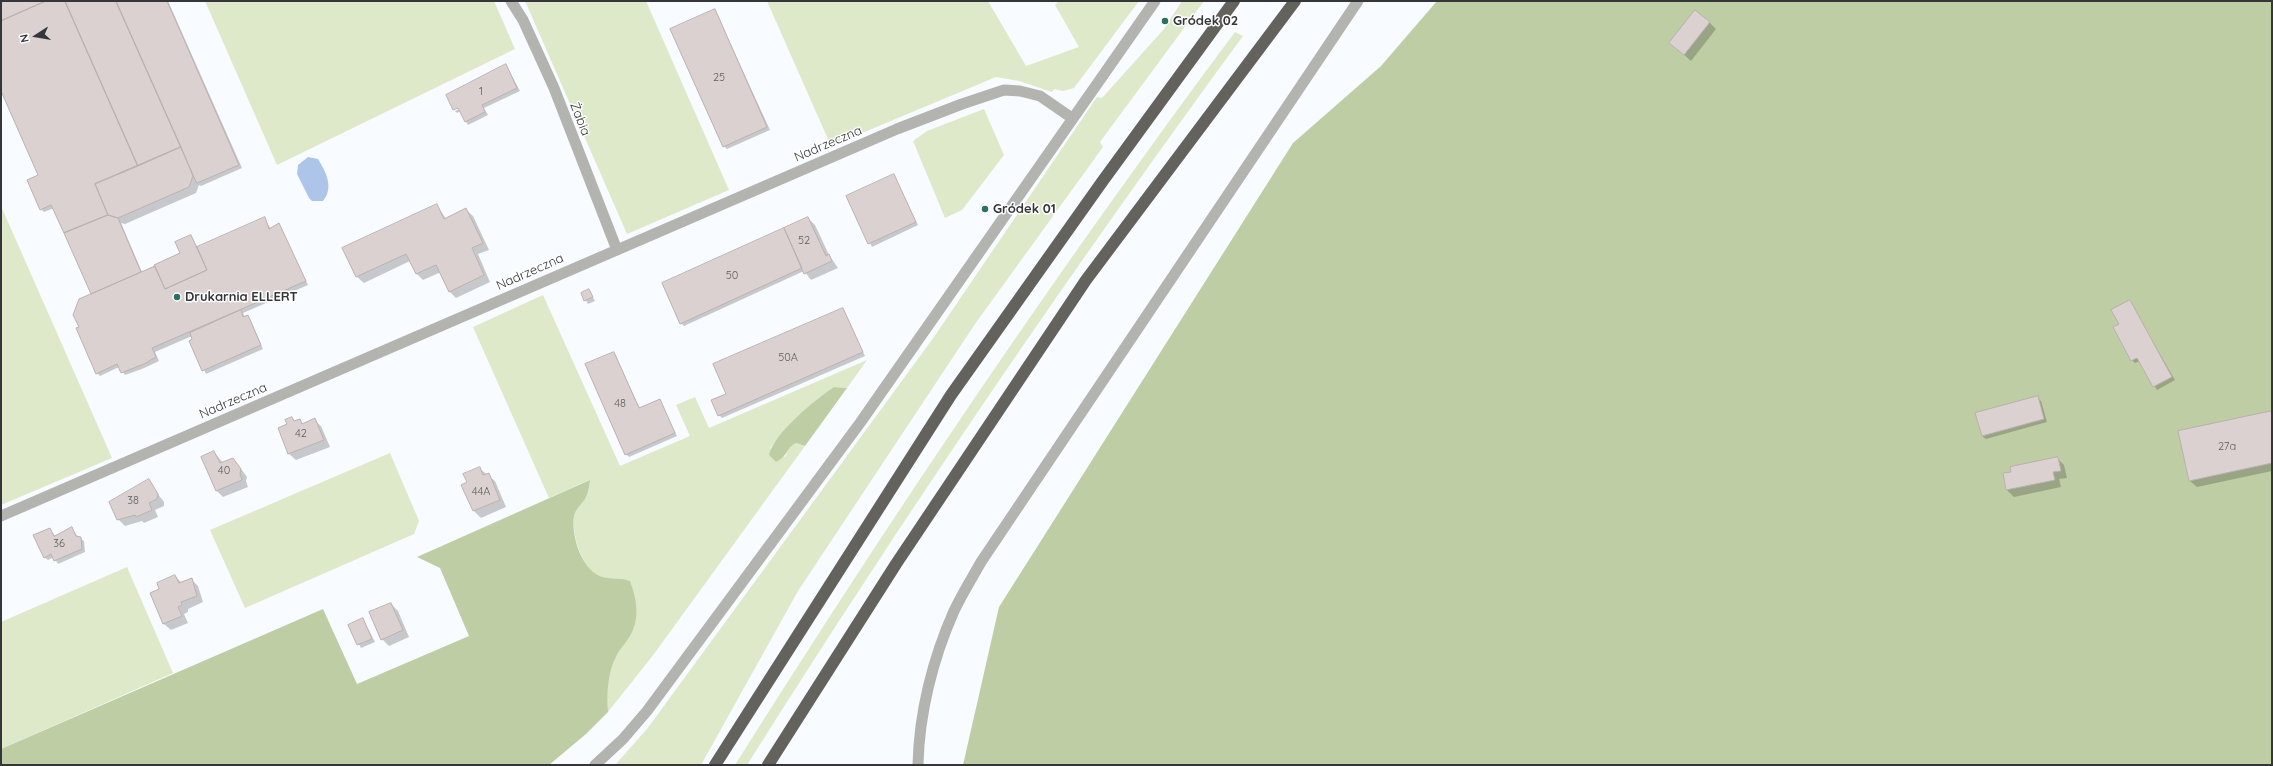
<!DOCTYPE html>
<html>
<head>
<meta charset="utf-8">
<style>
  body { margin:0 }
  #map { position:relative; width:2273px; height:766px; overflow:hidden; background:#f8fbff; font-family:Quicksand,sans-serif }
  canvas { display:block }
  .frame { position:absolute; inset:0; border:2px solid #343639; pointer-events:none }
  .north { position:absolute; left:16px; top:16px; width:40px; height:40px; -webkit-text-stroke:3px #fff; paint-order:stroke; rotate:258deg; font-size:11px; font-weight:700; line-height:16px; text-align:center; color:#343639 }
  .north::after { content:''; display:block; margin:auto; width:14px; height:18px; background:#343639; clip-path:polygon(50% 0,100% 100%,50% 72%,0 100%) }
</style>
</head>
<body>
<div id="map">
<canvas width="2273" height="766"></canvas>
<div class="frame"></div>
<div class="north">N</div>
</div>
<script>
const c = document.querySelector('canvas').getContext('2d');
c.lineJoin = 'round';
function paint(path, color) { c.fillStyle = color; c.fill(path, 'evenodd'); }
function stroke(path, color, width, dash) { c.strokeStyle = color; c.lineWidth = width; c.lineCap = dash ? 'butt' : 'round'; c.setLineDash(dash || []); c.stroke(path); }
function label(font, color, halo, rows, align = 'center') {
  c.font = font + ' Quicksand,sans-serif'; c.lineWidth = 3; c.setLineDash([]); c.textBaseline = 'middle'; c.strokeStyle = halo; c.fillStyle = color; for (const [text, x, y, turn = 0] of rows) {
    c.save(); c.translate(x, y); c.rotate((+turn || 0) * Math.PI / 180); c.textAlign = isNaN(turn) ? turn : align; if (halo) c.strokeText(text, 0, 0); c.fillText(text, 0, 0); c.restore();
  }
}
paint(new Path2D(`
  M 205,1 L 494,1 L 515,49 L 277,165 Z
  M 525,1 L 646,1 L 729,190 L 627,234 Z
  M 767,1 L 988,1 L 1026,66 L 1079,47 L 1055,5 L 1059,1 L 1139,1 L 1074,88 L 1063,91 L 1054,89 L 1052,92 L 1019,81 L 996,77 L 831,146 Z
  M 1182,1 L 1204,1 L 1100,142 L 1103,147 L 975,324 L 798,591 L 701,765 L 615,765 L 647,729 L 934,337 L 1097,97 L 1102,98 L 1164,29 Z
  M 1235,32 L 1243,36 C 1069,273 904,516 747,765 L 735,765 C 893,514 1058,269 1235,32 Z
  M 984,109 L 1004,155 L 962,210 L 945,218 L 913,141 L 927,131 Z
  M 1,206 L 112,458 L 1,505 Z
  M 543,295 L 620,466 L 690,436 L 676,405 L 695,397 L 709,428 L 867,360 L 847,388 L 834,387 L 830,390 C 808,409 787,425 770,448 L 785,457 L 790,446 L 796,443 L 805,446 L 654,654 L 608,712 C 608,699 606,685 610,672 C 623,634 646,626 630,581 C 620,577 610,580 600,576 C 581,568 572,535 574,516 C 575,507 584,503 587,495 C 589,491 589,485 589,480 L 549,498 L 473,327 Z
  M 390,453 L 419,521 L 414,534 L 245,608 L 210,530 Z
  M 127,567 L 173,673 L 1,749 L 1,622 Z`), '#dee9c9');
paint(new Path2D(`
  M 1437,1 L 2272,1 L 2272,765 L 963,765 L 999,607 L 1293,143 L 1381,66 Z
  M 834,387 L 847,388 L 805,446 L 796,443 C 786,448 789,455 776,462 L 769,455 C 773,434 816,399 834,387 Z
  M 590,480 C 589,484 589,491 587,495 C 584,503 576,507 574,516 C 571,535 581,568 600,576 C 610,580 620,577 630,581 C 636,597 640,616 632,632 C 628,641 621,647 617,655 C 607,673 607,693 608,712 L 586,734 L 549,765 L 1,765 L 1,749 L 323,609 L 357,684 L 469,636 L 440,568 L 417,557 Z`), '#bfcda4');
paint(new Path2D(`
  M 308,157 L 318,159 C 326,172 334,187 323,201 L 312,201 L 309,198 L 297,174 L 298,165 Z`), '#adc5e9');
paint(new Path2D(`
  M 7,1 L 168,1 L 242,168 L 201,186 L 199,185 L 196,193 L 125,224 L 121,223 L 142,272 L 182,254 L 191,236 L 198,248 L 264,218 L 271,229 L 279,225 L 308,285 L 243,313 L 245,317 L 247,316 L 250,319 L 263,349 L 206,374 L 190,342 L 194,340 L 192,336 L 155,352 L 159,361 L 142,369 L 125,375 L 119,367 L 100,376 L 97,373 L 80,327 L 92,295 L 54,208 L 44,212 L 41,209 L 39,176 L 1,89 L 1,4 Z
  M 715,10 L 770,130 L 727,149 L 724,146 Z
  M 1709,22 L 1716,29 L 1691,61 L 1671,43 Z
  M 506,65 L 520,91 L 484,108 L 488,115 L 468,125 L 460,111 L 457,113 L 455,111 L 463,107 Z
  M 894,176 L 918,225 L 872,247 L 848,197 Z
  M 437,205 L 446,219 L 466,210 L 473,216 L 489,250 L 478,254 L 490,282 L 456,298 L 449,291 L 441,272 L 423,280 L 416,273 L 410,261 L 364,283 L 357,277 Z
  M 808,218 L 815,225 L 829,255 L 838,268 L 811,280 L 804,271 L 684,326 L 681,323 Z
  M 589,290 L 595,301 L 588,304 L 582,293 Z
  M 2129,301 L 2175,380 L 2157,390 L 2140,361 L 2135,363 L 2132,360 L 2120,325 Z
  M 843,309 L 865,356 L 722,418 L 719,415 L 728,394 Z
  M 614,353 L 640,409 L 659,401 L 677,436 L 629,457 L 626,454 Z
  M 2038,398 L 2041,401 L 2047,422 L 1986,439 L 1982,436 Z
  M 2272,412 L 2272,471 L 2197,487 L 2190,481 Z
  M 292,418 L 295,422 L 300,420 L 303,424 L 314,420 L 321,426 L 330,447 L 296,460 L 289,454 L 289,424 Z
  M 214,452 L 223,463 L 232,459 L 239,466 L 247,477 L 246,481 L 248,487 L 223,497 L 216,490 Z
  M 2057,458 L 2064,465 L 2067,478 L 2059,479 L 2061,487 L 2014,497 L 2007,490 L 2004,474 Z
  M 479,468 L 495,481 L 506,507 L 481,518 L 474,511 L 463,485 L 468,483 Z
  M 148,481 L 164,502 L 164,506 L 155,510 L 158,517 L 144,523 L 142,521 L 125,526 L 118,519 Z
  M 50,529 L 55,536 L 72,529 L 78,537 L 84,541 L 85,552 L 58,564 L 54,557 L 48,560 L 44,557 Z
  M 175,576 L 182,583 L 191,579 L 198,586 L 203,602 L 188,609 L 188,612 L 184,614 L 188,623 L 171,630 L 164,624 L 151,594 L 160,590 Z
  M 391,604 L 398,611 L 409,637 L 389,646 L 382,639 Z
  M 363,619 L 375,642 L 361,648 L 349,625 Z`), '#0003');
const building = new Path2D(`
  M 5,1 L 46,1 L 1,21 L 1,3 Z
  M 46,1 L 65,1 L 138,166 L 95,184 L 108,215 L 64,233 L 51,205 L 40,210 L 27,180 L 38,175 L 1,91 L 1,21 Z
  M 65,1 L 116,1 L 181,147 L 138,166 Z
  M 116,1 L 167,1 L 239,165 L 197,183 Z
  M 715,9 L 767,127 L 723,147 L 670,29 Z
  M 1695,10 L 1710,22 L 1684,55 L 1669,43 Z
  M 506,64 L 517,88 L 482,105 L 485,112 L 465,122 L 458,108 L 453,110 L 446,95 Z
  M 181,147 L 193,176 L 189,187 L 118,218 L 108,215 L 95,184 Z
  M 894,174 L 916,222 L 868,244 L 846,196 Z
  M 437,204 L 444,219 L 466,208 L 483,243 L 472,248 L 484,275 L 449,292 L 436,265 L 416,274 L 406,254 L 356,277 L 342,248 Z
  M 108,215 L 118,218 L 141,272 L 91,294 L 64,233 Z
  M 265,217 L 269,229 L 279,223 L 306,281 L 152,348 L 156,357 L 144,364 L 121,373 L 117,364 L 96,374 L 76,328 L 79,327 L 73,315 L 79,299 L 155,266 L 165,289 L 207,270 L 197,247 Z
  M 808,217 L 826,256 L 829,254 L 832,261 L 804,274 L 784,228 Z
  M 784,228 L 802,268 L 680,324 L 662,283 Z
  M 191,235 L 207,270 L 165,289 L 154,265 L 180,253 L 175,242 Z
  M 589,289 L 593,297 L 584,301 L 581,293 Z
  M 2130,300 L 2172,377 L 2153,387 L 2137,358 L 2131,361 L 2113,327 L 2119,324 L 2111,310 Z
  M 843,308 L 863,352 L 718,416 L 711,400 L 726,394 L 713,364 Z
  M 241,310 L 243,317 L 248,315 L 261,345 L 202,371 L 189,341 L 192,339 L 190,333 Z
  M 614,352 L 639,408 L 660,399 L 675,433 L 625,455 L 585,364 Z
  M 2038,396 L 2044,419 L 1982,436 L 1975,413 Z
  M 2272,411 L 2272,463 L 2189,481 L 2178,431 Z
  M 292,417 L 294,421 L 300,419 L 302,424 L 315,418 L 324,440 L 288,454 L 278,428 L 287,424 L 285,420 Z
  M 214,451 L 220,463 L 233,458 L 241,469 L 240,474 L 242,480 L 216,491 L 201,457 Z
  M 2058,457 L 2061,471 L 2053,472 L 2055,480 L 2006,490 L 2003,473 L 2011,472 L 2010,467 Z
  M 480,467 L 483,475 L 489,473 L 500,500 L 473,511 L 461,485 L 467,482 L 463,474 Z
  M 149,479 L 158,494 L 157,499 L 149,503 L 152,510 L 136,517 L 135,515 L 117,520 L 109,502 Z
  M 72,527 L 76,536 L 81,537 L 82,549 L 54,561 L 51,554 L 44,558 L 33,535 L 50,528 L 54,536 Z
  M 175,575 L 179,583 L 192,578 L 197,596 L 181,602 L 182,605 L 178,607 L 182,616 L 163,624 L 150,593 L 159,589 L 157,583 Z
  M 391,603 L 403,630 L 381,640 L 369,612 Z
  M 363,618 L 372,639 L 357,645 L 348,625 Z`);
paint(building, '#dad1d0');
stroke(building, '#bab1b0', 1);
stroke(new Path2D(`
  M 511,1 L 523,20 L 554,88 L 617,250
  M 1,516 L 897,129 L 962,104 L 1004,90 L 1020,91 L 1040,96 L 1072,118
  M 918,765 C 919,713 933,658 954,611 C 962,594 972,578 981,562 L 1358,1`), '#b3b3b0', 11);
stroke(new Path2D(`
  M 595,765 L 623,739 L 647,711 L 860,423 L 1155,1`), '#b3b3b0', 11);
stroke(new Path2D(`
  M 715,765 L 951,395 L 1102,182 L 1234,1
  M 768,765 L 896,564 L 1086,280 L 1295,1`), '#63625c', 12);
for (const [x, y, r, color] of [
  [1165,21,4,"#2c7063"],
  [985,209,4,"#2c7063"],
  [177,297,4,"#2c7063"]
]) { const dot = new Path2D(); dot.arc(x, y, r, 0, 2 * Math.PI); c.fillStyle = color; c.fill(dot); stroke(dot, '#fff', 1.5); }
label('11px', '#5e5d5f', null, [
  ["25",719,78],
  ["1",481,92],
  ["52",804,241],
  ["50",732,276],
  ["50A",788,358],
  ["48",620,404],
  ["42",301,434],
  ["27a",2227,447],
  ["40",224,471],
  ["44A",481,492],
  ["38",133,501],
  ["36",59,544]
]);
label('bold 13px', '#343639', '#fff', [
  ["Gródek 02",1173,21],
  ["Gródek 01",993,209],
  ["Drukarnia ELLERT",185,297]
], 'left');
label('13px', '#343639', '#fff', [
  ["Żabia",580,119,69],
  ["Nadrzeczna",828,144,-23],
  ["Nadrzeczna",530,272,-24],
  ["Nadrzeczna",233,401,-23]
]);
</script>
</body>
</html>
